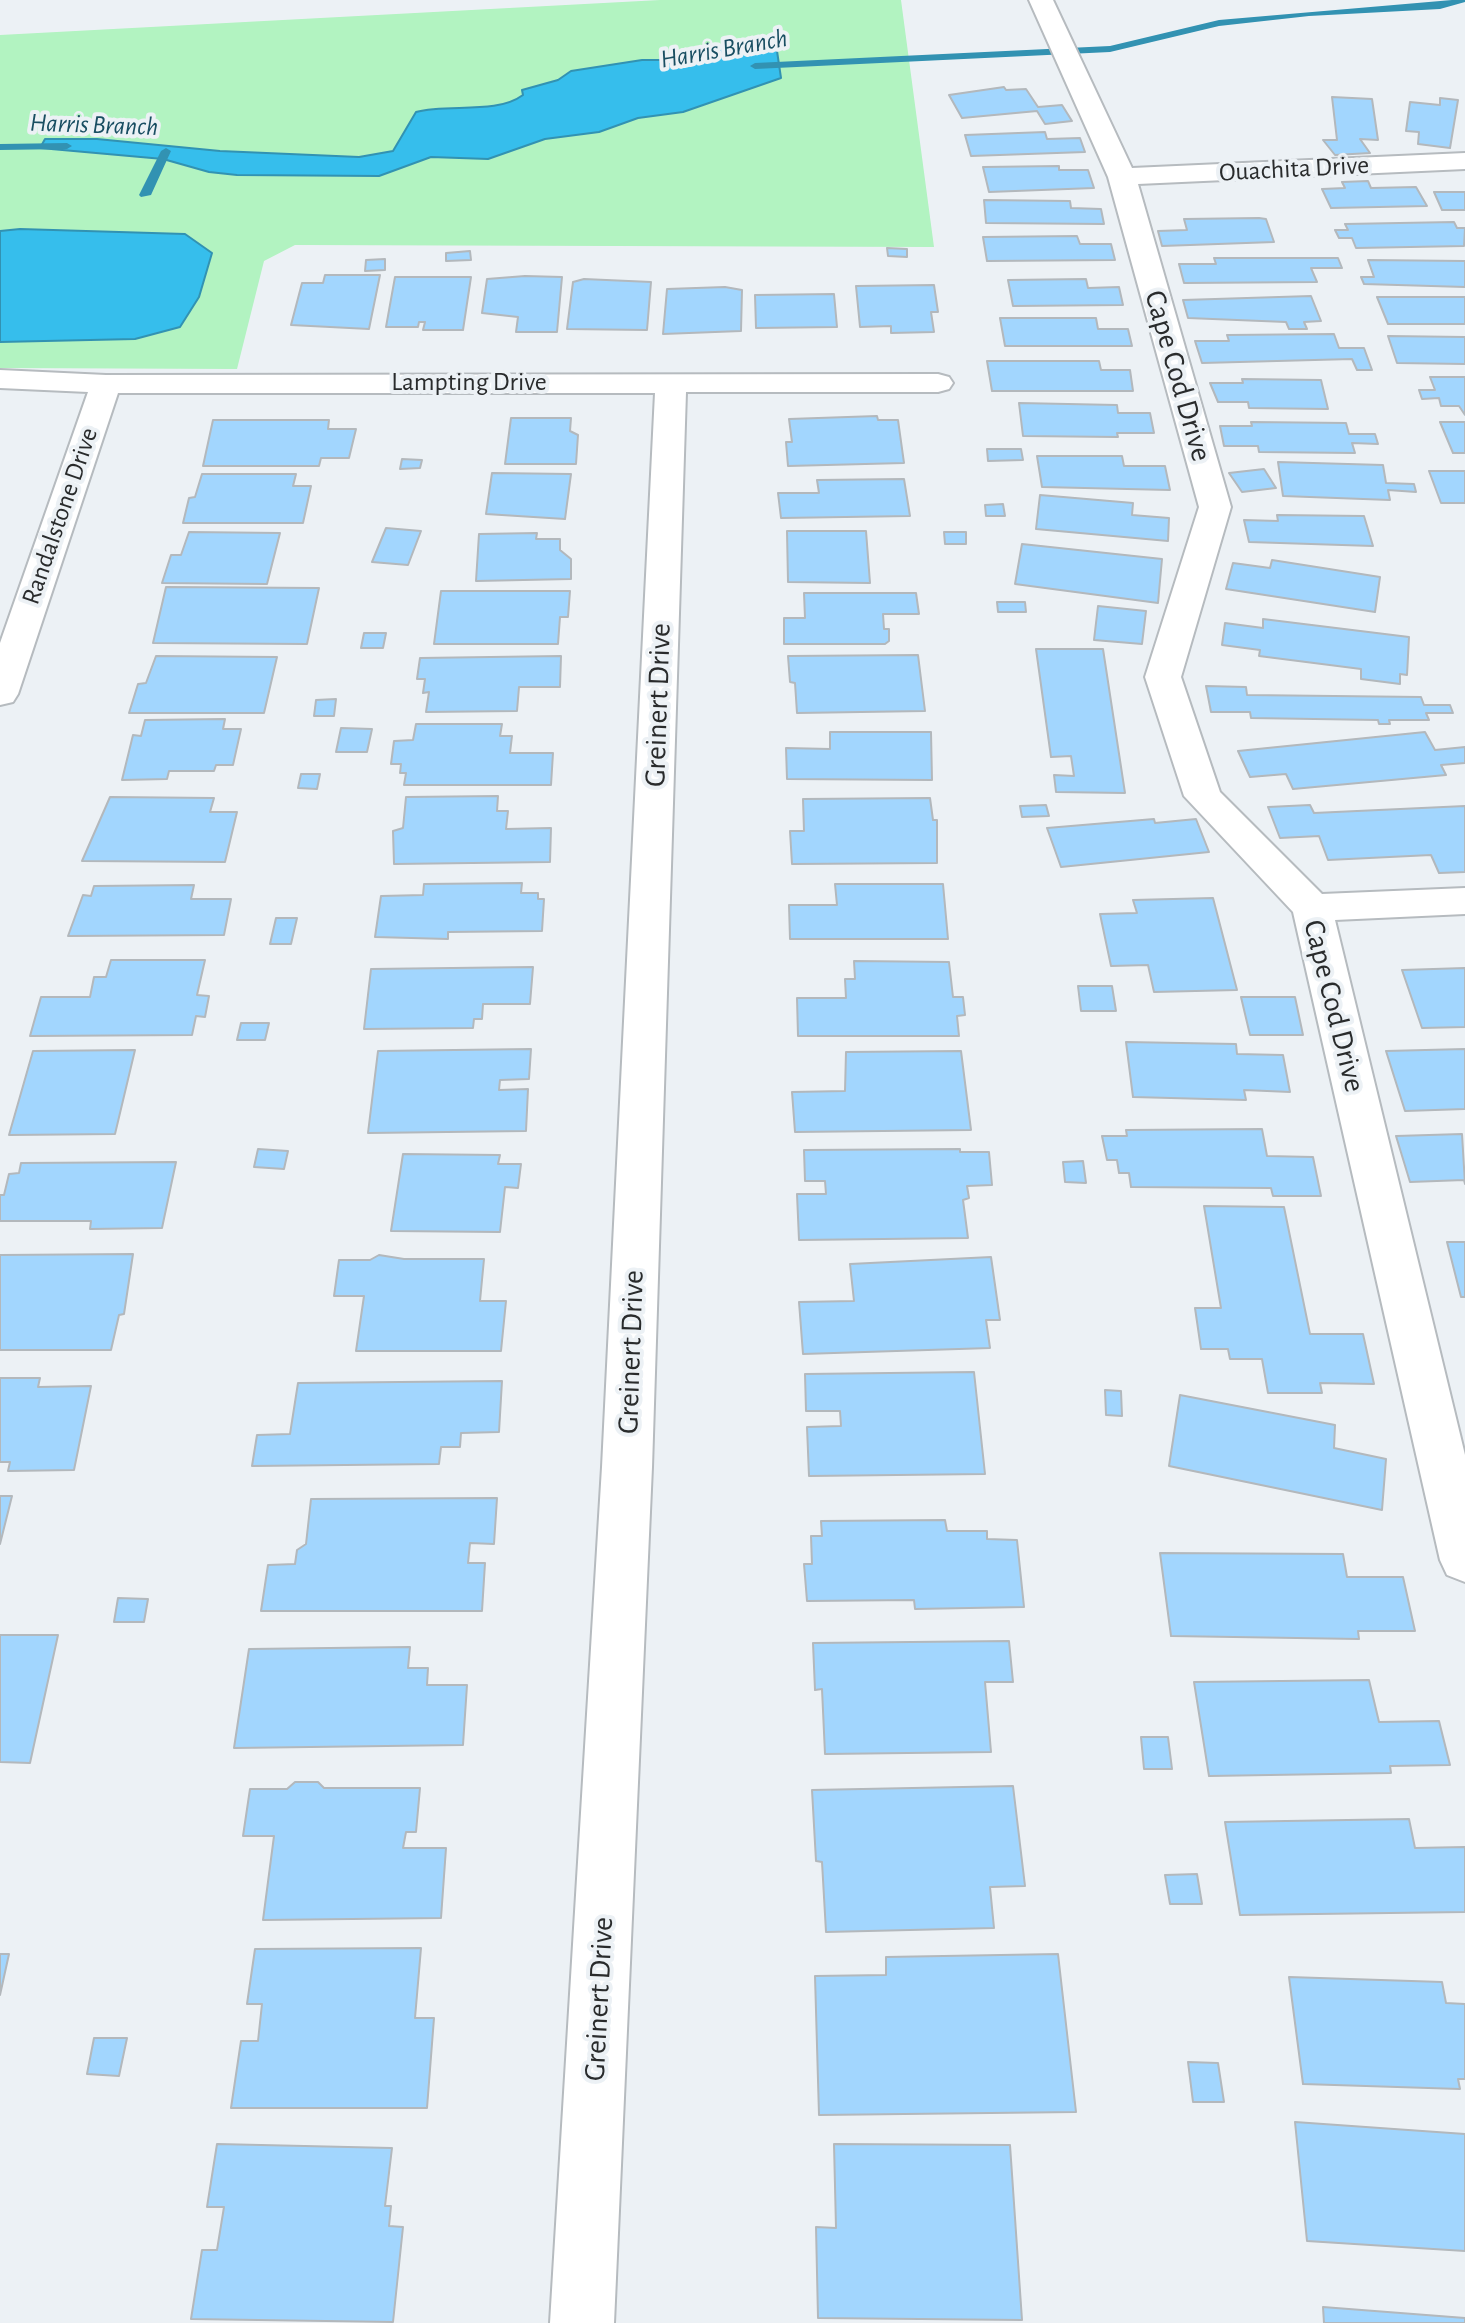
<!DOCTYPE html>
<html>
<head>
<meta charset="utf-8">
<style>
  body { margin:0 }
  canvas { display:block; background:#ecf1f5 }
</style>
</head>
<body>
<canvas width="1465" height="2323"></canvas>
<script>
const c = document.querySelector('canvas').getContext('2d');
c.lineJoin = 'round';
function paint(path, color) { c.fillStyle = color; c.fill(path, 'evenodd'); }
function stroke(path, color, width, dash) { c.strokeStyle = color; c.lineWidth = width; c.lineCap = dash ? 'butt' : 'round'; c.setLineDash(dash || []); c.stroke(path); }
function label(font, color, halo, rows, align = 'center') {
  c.font = font + ' "Alegreya Sans",sans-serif'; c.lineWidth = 8; c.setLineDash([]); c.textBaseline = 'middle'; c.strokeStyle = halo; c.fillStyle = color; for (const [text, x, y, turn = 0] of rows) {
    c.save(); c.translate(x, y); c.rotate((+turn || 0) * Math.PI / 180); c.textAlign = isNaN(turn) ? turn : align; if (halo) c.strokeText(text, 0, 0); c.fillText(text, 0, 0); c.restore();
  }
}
paint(new Path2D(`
  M 660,0 L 901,0 L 934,247 L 295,245 L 264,261 L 237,369 L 0,368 L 0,35 Z`), '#b2f3c1');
const water = new Path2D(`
  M 774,35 L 779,39 L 777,51 L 781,78 L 683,112 L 638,118 L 599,132 L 545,139 L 488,159 L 431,157 L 379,176 L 237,175 L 209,172 L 163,159 L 40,148 L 45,139 L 97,139 L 220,151 L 359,157 L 393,151 L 416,112 C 448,103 496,115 523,95 L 522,90 L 558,80 L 571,71 L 642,60 L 673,60 Z
  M 20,229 L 185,234 L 212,253 L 199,297 L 180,327 L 135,339 L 0,342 L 0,231 Z`);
paint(water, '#36beec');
stroke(water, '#3292b2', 2);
paint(new Path2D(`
  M 1452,0 L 1465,0 L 1465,2 L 1440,9 L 1309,16 L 1219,26 L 1110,52 L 755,69 L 750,66 L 755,63 L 1110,46 L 1219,20 Z
  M 0,144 L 67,143 L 72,146 L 67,149 L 0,150 Z
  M 166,148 L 171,151 L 151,195 L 141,197 L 139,195 L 161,151 Z`), '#3292b2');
const building = new Path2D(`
  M 1004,87 L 1006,90 L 1026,89 L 1038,107 L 1062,105 L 1072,121 L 1045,124 L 1037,111 L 962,118 L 949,95 Z
  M 1332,97 L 1372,99 L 1378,140 L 1360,139 L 1370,153 L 1335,155 L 1323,140 L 1337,140 Z
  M 1440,98 L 1458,100 L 1450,148 L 1418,144 L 1419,132 L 1406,131 L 1410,102 L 1440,105 Z
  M 1045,132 L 1047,139 L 1080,138 L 1085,152 L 971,156 L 965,135 Z
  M 1059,166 L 1059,170 L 1088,170 L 1094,188 L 989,192 L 983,167 Z
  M 1368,181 L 1371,188 L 1416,187 L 1427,206 L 1331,208 L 1322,189 L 1345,188 L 1342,182 Z
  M 1434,192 L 1465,192 L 1465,210 L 1442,210 Z
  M 984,200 L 1070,201 L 1071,208 L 1101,209 L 1104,224 L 986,223 Z
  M 1259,218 L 1266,219 L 1274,242 L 1162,246 L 1158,231 L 1187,230 L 1184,219 Z
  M 1454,222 L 1457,228 L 1465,228 L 1464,246 L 1356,248 L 1352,238 L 1339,238 L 1335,230 L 1348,230 L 1345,224 Z
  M 1077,236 L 1080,244 L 1111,244 L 1115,260 L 987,261 L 983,237 Z
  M 887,248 L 907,249 L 907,257 L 888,256 Z
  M 470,251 L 471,260 L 446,261 L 446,253 Z
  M 1214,258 L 1338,258 L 1342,268 L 1311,268 L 1317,282 L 1184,283 L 1179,264 L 1216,264 Z
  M 385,259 L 385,270 L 365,271 L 366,260 Z
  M 1368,260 L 1465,261 L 1465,287 L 1364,284 L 1361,277 L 1374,277 Z
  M 325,275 L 380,275 L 369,329 L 291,325 L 302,283 L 323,283 Z
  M 525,276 L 562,277 L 557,332 L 516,332 L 518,317 L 482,313 L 487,279 Z
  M 395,277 L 471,277 L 463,330 L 423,330 L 425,322 L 419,322 L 418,327 L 386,327 Z
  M 584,279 L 651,282 L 647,330 L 567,329 L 573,282 Z
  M 1086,279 L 1088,288 L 1119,287 L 1123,305 L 1013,306 L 1008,280 Z
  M 934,285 L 938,312 L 931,312 L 934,332 L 891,333 L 891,326 L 860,327 L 856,286 Z
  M 725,287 L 742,290 L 741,331 L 663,334 L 667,289 Z
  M 834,294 L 837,327 L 756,328 L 755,295 Z
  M 1311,296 L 1321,321 L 1304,322 L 1307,329 L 1289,329 L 1286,322 L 1188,318 L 1183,300 Z
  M 1377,297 L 1465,297 L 1465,324 L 1388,324 Z
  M 1000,318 L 1096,318 L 1098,329 L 1128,329 L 1132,346 L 1005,346 Z
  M 1334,334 L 1339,348 L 1364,348 L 1372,370 L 1357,370 L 1352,359 L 1202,363 L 1195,341 L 1229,341 L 1227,335 Z
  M 1388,336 L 1465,337 L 1465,364 L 1397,363 Z
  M 987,361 L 1099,361 L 1101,370 L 1130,370 L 1133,391 L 992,391 Z
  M 1430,377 L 1465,377 L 1465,415 L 1459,406 L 1441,406 L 1439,398 L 1422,399 L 1419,390 L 1435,390 Z
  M 1242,379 L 1321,380 L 1328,409 L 1249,408 L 1248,402 L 1218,402 L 1210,383 L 1243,383 Z
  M 1019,403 L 1117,405 L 1118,413 L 1150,413 L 1154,433 L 1117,433 L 1118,437 L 1023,436 Z
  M 877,416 L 878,420 L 898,420 L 904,463 L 788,466 L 786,442 L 792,442 L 789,419 Z
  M 511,418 L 571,418 L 570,431 L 578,435 L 576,464 L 505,464 Z
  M 213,420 L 329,420 L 328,429 L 356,429 L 349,458 L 321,458 L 319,466 L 203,466 Z
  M 1251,422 L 1346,423 L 1349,434 L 1375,434 L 1378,444 L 1352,443 L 1355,453 L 1259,452 L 1258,446 L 1224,446 L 1220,426 L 1252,426 Z
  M 1440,422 L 1465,422 L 1465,453 L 1453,453 Z
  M 987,449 L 1021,449 L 1023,460 L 988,461 Z
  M 1037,456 L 1122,456 L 1124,466 L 1165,466 L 1170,490 L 1042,487 Z
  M 402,459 L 422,460 L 420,468 L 400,469 Z
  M 1278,462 L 1383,465 L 1386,483 L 1414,484 L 1416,492 L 1388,490 L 1390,500 L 1283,496 Z
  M 1264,469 L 1276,488 L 1242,492 L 1229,473 Z
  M 1429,471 L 1465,471 L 1465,503 L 1441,503 Z
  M 492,473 L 571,474 L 565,519 L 486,514 Z
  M 202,474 L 296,474 L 293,486 L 311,486 L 303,523 L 183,523 L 189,498 L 195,497 Z
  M 904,479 L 910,516 L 781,518 L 778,493 L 819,493 L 817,480 Z
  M 1040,495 L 1133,503 L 1132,515 L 1169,518 L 1168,541 L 1036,529 Z
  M 1003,504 L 1005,516 L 986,516 L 985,505 Z
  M 1277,515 L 1364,516 L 1373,546 L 1249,542 L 1244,520 L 1278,521 Z
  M 386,528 L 421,531 L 408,565 L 372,562 Z
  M 787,531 L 866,531 L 870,583 L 788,582 Z
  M 189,532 L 280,533 L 267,584 L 162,583 L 171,555 L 181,555 Z
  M 944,532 L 966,532 L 966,544 L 945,544 Z
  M 537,533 L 536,539 L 560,539 L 560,550 L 571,559 L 571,579 L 476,581 L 479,534 Z
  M 1022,544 L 1162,559 L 1158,603 L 1015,584 Z
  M 1272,560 L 1380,577 L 1375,612 L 1226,589 L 1233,563 L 1270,568 Z
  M 166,587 L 319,588 L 307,644 L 153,643 Z
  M 441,591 L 570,591 L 568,617 L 560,617 L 558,644 L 434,644 Z
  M 804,593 L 916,593 L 919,614 L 883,614 L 884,629 L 889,629 L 889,641 L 885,644 L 784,644 L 784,618 L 805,618 Z
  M 997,602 L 1025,602 L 1026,612 L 998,612 Z
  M 1098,606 L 1146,611 L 1142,644 L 1094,640 Z
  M 1263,619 L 1409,637 L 1407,675 L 1400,674 L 1400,684 L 1361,679 L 1361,669 L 1259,656 L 1260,650 L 1222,645 L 1225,623 L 1263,628 Z
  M 364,633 L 386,633 L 383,648 L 361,648 Z
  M 1036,649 L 1103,649 L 1125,793 L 1056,792 L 1054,775 L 1074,776 L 1071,756 L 1051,757 Z
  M 918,655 L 925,711 L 797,713 L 795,683 L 790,682 L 788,656 Z
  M 156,656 L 277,657 L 264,713 L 129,713 L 138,684 L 146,683 Z
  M 561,656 L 560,687 L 519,687 L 517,711 L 426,712 L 429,692 L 423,693 L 425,679 L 417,679 L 420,658 Z
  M 1206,686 L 1246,687 L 1247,695 L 1421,697 L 1424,705 L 1450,705 L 1453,713 L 1426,713 L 1429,720 L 1389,720 L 1390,724 L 1379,724 L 1378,720 L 1251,718 L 1250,712 L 1211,712 Z
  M 336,699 L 334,716 L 314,716 L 316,700 Z
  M 225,719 L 223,729 L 241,729 L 233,765 L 216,765 L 214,771 L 169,771 L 167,779 L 122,780 L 133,735 L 141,736 L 145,720 Z
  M 416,724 L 502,724 L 500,736 L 512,736 L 510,753 L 553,753 L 551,785 L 404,785 L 406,773 L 400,773 L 401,764 L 391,764 L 394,741 L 413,740 Z
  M 341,728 L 372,729 L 367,752 L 336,752 Z
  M 830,732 L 931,732 L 932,780 L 787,779 L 786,748 L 830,749 Z
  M 1425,732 L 1435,750 L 1465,747 L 1465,763 L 1441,765 L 1446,775 L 1293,789 L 1286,774 L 1250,777 L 1238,751 Z
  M 301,774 L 320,774 L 317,789 L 298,788 Z
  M 498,796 L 497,811 L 508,811 L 506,829 L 551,828 L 550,862 L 394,864 L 393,831 L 403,828 L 406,797 Z
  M 110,797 L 214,798 L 210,812 L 237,812 L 225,862 L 82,861 Z
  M 930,798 L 933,820 L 937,820 L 937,863 L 792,864 L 790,831 L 804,831 L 803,799 Z
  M 1046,805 L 1049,816 L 1022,817 L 1020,806 Z
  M 1310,805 L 1314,813 L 1465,806 L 1465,872 L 1439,873 L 1431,855 L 1328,860 L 1319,836 L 1280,838 L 1268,807 Z
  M 1154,819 L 1155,823 L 1196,819 L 1209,852 L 1061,867 L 1047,828 Z
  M 522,883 L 521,893 L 538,893 L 538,899 L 544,899 L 542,931 L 448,932 L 448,939 L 375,937 L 381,896 L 423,895 L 424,884 Z
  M 835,884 L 943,884 L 948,939 L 790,939 L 789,905 L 837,905 Z
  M 194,885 L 191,899 L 231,899 L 224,935 L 68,936 L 83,895 L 91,896 L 94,886 Z
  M 1213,898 L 1237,990 L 1154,992 L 1148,965 L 1111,966 L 1100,914 L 1137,913 L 1133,900 Z
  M 276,918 L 297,918 L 291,944 L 270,944 Z
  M 111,960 L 205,960 L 197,995 L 209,996 L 205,1017 L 196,1016 L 192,1035 L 30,1036 L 41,997 L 90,997 L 94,977 L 106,977 Z
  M 854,961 L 949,962 L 953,997 L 963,997 L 965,1015 L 957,1016 L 959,1036 L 798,1036 L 797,998 L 846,998 L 845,979 L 855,979 Z
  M 533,967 L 530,1004 L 483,1004 L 482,1019 L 474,1019 L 473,1028 L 364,1029 L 371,969 Z
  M 1465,968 L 1465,1027 L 1422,1028 L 1402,970 Z
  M 1078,986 L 1112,986 L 1116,1011 L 1081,1011 Z
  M 1241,997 L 1295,997 L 1303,1035 L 1250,1035 Z
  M 241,1023 L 269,1023 L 265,1040 L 237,1040 Z
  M 1126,1042 L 1236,1044 L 1237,1054 L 1283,1055 L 1290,1092 L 1244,1090 L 1246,1100 L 1133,1097 Z
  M 531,1049 L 529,1079 L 500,1080 L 499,1090 L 528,1089 L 526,1131 L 368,1133 L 378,1051 Z
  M 1465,1049 L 1465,1109 L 1405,1111 L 1386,1051 Z
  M 135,1050 L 115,1134 L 9,1135 L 33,1051 Z
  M 961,1051 L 971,1130 L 795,1132 L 792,1092 L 845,1091 L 846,1052 Z
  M 1262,1129 L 1267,1156 L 1313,1157 L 1321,1196 L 1273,1196 L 1271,1188 L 1131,1187 L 1129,1173 L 1119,1173 L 1117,1160 L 1107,1160 L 1102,1136 L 1127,1136 L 1126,1130 Z
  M 1462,1134 L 1465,1184 L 1464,1180 L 1410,1182 L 1396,1136 Z
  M 258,1149 L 288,1151 L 284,1169 L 254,1167 Z
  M 960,1149 L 960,1152 L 989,1152 L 992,1185 L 967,1186 L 969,1198 L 963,1200 L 968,1238 L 799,1240 L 797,1194 L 826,1194 L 825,1181 L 805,1181 L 804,1150 Z
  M 403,1154 L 500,1155 L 498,1164 L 521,1164 L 518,1188 L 505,1187 L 500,1232 L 391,1231 Z
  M 1083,1161 L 1086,1183 L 1065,1182 L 1063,1162 Z
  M 176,1162 L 162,1228 L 90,1229 L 91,1221 L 0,1221 L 0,1195 L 4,1195 L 9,1174 L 19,1173 L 21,1163 Z
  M 1204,1206 L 1284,1207 L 1310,1334 L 1363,1334 L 1374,1384 L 1320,1383 L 1322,1393 L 1268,1393 L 1262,1359 L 1230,1359 L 1228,1349 L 1201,1349 L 1195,1308 L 1221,1308 Z
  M 1447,1242 L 1465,1242 L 1465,1297 L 1461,1297 Z
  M 133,1254 L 124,1314 L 119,1315 L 111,1350 L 0,1350 L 0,1255 Z
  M 379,1255 L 404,1259 L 484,1259 L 480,1301 L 506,1301 L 501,1351 L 356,1351 L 364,1296 L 334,1296 L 339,1260 L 370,1260 Z
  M 991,1257 L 1000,1320 L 986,1320 L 990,1348 L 803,1354 L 799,1302 L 854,1301 L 850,1264 Z
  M 974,1372 L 985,1474 L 809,1476 L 807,1427 L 841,1426 L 840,1411 L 806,1411 L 805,1374 Z
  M 0,1378 L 40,1378 L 38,1387 L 91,1386 L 74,1470 L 8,1471 L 10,1462 L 0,1462 Z
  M 502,1381 L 499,1432 L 461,1433 L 460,1447 L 441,1447 L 439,1464 L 252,1466 L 257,1435 L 290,1434 L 298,1383 Z
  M 1105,1390 L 1121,1391 L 1122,1416 L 1106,1415 Z
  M 1180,1395 L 1335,1425 L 1334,1448 L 1386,1459 L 1382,1510 L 1169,1466 Z
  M 0,1496 L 12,1496 L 0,1544 Z
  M 497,1498 L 494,1544 L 470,1543 L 468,1563 L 485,1563 L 482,1611 L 261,1611 L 268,1565 L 295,1564 L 297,1550 L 306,1544 L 311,1499 Z
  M 945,1520 L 947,1531 L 987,1531 L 987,1539 L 1017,1540 L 1024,1607 L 915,1609 L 914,1600 L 807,1601 L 804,1564 L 812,1564 L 811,1536 L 822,1536 L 821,1521 Z
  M 1160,1553 L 1343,1554 L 1347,1577 L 1403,1577 L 1415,1631 L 1358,1631 L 1359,1639 L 1171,1636 Z
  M 118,1598 L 148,1599 L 144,1622 L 114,1622 Z
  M 0,1635 L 58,1635 L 30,1763 L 0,1762 Z
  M 1009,1641 L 1013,1682 L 985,1682 L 991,1752 L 825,1754 L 822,1689 L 815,1690 L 813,1643 Z
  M 410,1647 L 408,1668 L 428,1668 L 427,1685 L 467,1685 L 463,1745 L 234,1748 L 249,1649 Z
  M 1369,1680 L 1379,1722 L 1439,1721 L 1450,1765 L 1390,1766 L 1391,1773 L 1209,1776 L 1194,1682 Z
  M 1141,1737 L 1168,1737 L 1172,1769 L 1144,1769 Z
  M 295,1782 L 318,1782 L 324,1788 L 420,1788 L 416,1832 L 406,1832 L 403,1848 L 446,1848 L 441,1918 L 263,1920 L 274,1836 L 243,1836 L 250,1789 L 287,1789 Z
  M 1013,1786 L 1025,1886 L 990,1887 L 994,1928 L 826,1932 L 822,1862 L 816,1861 L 812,1790 Z
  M 1409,1819 L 1415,1848 L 1465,1847 L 1465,1912 L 1240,1915 L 1225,1822 Z
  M 1197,1874 L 1202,1904 L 1170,1904 L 1165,1875 Z
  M 421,1948 L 415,2018 L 434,2018 L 427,2108 L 231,2108 L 241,2041 L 258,2041 L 262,2004 L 247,2004 L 255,1949 Z
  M 0,1954 L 9,1954 L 0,1995 Z
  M 1058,1954 L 1076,2112 L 819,2115 L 815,1976 L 886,1975 L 886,1957 Z
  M 1289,1977 L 1442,1982 L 1446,2003 L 1465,2004 L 1465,2079 L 1458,2079 L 1460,2089 L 1303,2084 Z
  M 94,2038 L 127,2038 L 119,2076 L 87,2074 Z
  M 1188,2062 L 1218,2063 L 1224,2102 L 1193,2102 Z
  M 1295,2122 L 1465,2134 L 1465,2251 L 1307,2241 Z
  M 217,2144 L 392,2148 L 385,2206 L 391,2206 L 389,2226 L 403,2227 L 393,2322 L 191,2319 L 202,2250 L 217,2250 L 224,2207 L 207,2207 Z
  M 834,2144 L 1010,2145 L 1022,2320 L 818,2318 L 816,2227 L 836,2228 Z
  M 1323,2307 L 1465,2318 L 1465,2323 L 1324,2323 Z`);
paint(building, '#a2d6fe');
stroke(building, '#b3b8bc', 2);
const street = new Path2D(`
  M 1029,0 L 1053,0 L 1132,168 L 1465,153 L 1465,169 L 1138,184 L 1231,507 L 1181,677 L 1220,792 L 1322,894 L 1465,888 L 1465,914 L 1335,920 L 1465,1455 L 1465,1582 L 1447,1575 L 1440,1560 L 1293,912 L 1184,796 L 1145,677 L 1199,507 L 1108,177 Z
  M 0,370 L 106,375 L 938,374 L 949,377 L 953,383 L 949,389 L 938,392 L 686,392 L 652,1467 L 614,2323 L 550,2323 L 602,1467 L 655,393 L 118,393 L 18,694 L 13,702 L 0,705 L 0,643 L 88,392 L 0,388 Z`);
stroke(street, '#b6bbbf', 4);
paint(street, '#fff');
label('italic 26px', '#194e62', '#ecf1f5', [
  ["Harris Branch",724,49,-10],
  ["Harris Branch",94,125,2]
]);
label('26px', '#292b2c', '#ecf1f5', [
  ["Ouachita Drive",1294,169,-3],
  ["Lampting Drive",469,382],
  ["Randalstone Drive",60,516,-71]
]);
label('30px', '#292b2c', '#ecf1f5', [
  ["Cape Cod Drive",1178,376,74],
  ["Greinert Drive",658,705,-88],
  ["Cape Cod Drive",1334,1006,76],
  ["Greinert Drive",631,1352,-88],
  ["Greinert Drive",599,1999,-87]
]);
</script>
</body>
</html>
